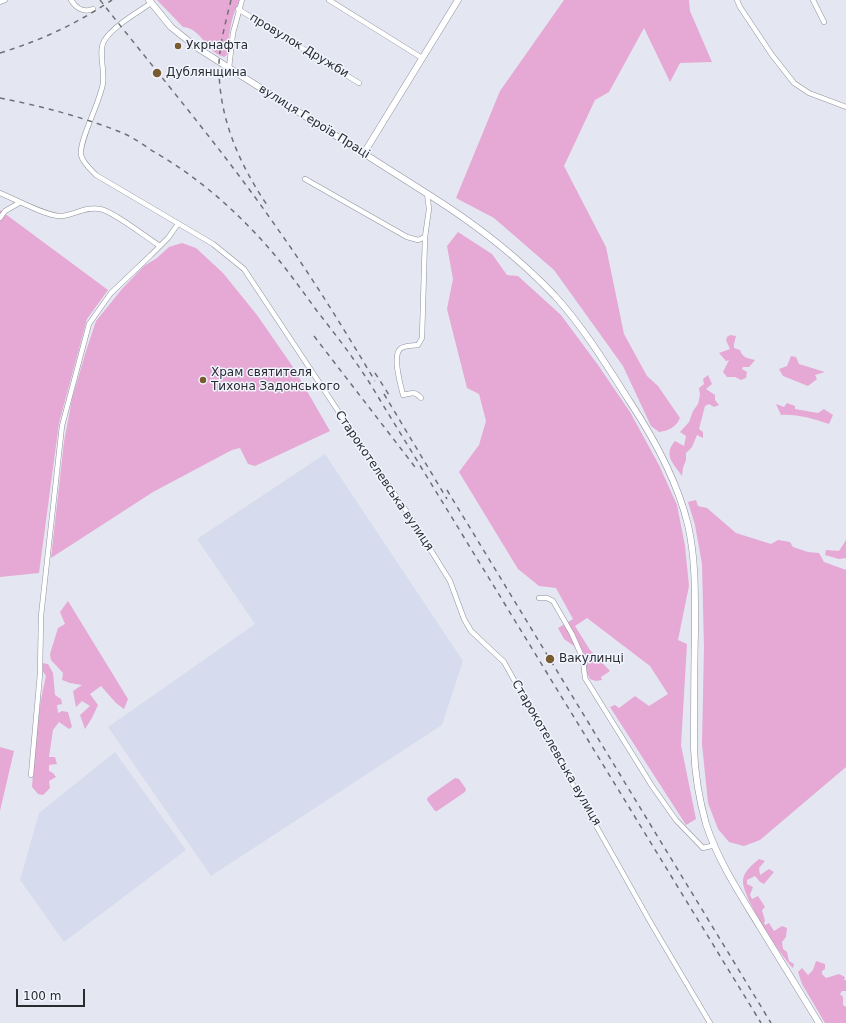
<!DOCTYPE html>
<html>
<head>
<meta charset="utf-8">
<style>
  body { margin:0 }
  #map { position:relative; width:846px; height:1023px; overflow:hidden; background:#e4e7f2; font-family:"DejaVu Sans",sans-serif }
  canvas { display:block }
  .scale { position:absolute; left:16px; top:989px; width:69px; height:18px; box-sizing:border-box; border:2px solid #2a2b2f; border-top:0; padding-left:5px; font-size:12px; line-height:14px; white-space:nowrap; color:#2a2b2f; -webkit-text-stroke:3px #f1f5ff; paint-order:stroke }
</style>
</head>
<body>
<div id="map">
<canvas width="846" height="1023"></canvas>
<div class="scale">100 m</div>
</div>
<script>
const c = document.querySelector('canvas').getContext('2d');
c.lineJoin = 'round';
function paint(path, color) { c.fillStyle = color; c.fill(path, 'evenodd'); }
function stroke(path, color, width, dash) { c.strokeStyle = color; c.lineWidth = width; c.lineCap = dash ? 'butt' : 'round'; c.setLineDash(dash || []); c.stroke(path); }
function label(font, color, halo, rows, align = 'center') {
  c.font = font + ' "DejaVu Sans",sans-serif'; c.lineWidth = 3; c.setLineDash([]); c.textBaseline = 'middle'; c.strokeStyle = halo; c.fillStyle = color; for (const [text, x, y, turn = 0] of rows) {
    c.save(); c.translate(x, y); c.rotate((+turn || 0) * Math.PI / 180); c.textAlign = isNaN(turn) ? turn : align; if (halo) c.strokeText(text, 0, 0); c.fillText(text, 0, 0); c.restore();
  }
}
paint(new Path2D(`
  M 325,454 L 463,661 L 442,725 L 211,876 L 108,727 L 255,624 L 197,539 Z
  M 115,752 L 186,850 L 64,942 L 20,880 L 39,813 Z`), '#d6dced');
paint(new Path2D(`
  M 157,0 L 240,0 C 231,15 228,37 228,54 L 224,57 C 204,51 203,29 183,27 Z
  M 564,0 L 689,0 L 690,11 L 712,62 L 680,63 L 670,82 L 644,28 L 609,92 L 595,100 L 564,166 L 606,247 L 624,334 L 647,376 L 658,386 L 680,418 C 675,428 670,430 659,432 L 651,426 L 623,366 L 554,270 L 494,218 L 456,198 L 500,91 Z
  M 0,210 L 108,290 L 87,319 L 59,423 L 39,573 L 0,577 Z
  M 458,232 L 492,254 L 507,275 L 518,276 L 561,315 L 598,365 L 630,412 L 659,465 L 677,505 L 685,546 L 689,586 L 678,640 L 687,644 L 681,745 L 696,819 L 686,825 L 610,707 L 615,705 L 619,708 L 635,696 L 649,706 L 668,694 L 650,666 L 587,618 L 575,626 L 590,650 L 610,671 L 601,677 L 602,680 L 596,681 L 590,679 L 574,646 L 564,639 L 558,628 L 573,619 L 556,588 L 539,586 L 518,569 L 459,472 L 479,445 L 486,421 L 479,394 L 467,388 L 447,309 L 453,279 L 447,246 Z
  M 182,243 L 196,248 L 223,273 L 257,315 L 293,367 L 330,431 L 255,466 L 248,464 L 240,448 L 232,450 L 153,492 L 51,558 L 64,442 L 72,399 L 86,351 L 96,321 L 122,289 L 144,266 L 157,258 L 169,247 Z
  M 730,335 L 736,336 L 734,344 L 734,348 L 740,350 C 743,358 747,358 755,360 L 749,367 L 743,367 L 742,369 L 747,372 L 746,378 L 741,380 L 735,377 L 727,377 L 723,372 L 729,360 L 726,361 L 719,353 L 730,349 L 726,340 L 727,337 Z
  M 791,356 L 796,357 L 799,364 L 825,372 L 815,375 L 817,379 L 808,386 L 783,376 L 779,369 L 787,366 Z
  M 708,375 L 712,384 L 706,389 L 715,395 L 715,400 L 719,405 L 714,407 L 709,404 L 705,406 L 699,429 L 703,432 L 703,438 L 697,435 L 692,447 L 686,453 L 686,460 L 683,468 L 682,476 C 673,463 663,455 675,441 L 684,446 L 686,436 L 680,432 L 689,422 L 693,411 L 698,404 L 700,395 L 699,388 L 704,384 L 703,379 Z
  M 787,403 L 795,406 L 795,409 L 818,413 L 824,409 L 833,415 L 829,424 C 813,419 798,414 781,415 L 776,404 L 784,407 Z
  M 696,500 L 698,506 L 707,508 L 736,533 L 771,544 L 778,540 L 790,542 L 793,547 L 808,552 L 819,553 L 824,562 L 846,570 L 846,767 L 760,840 L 744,846 L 729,842 L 718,829 L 708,803 L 702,744 L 704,648 L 702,564 L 695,525 L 688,502 Z
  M 846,540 L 846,558 L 839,559 L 825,555 L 826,550 L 839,551 Z
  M 68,601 L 128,699 L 124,709 L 116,703 L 101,686 L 90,694 L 98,705 L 92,718 L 85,729 L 80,715 L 90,706 L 82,701 L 76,707 L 73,691 L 82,685 L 70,683 L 62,680 L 63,673 L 51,660 L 50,654 L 58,628 L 65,624 L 60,612 Z
  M 42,663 L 48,664 L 53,673 L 55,695 L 61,699 L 62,704 L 57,705 L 58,713 L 62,711 L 68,712 L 72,727 L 69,729 L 59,722 L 53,730 L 49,757 L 55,757 L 57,764 L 49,765 L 49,771 L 53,773 L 56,777 L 49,781 L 50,788 L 43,795 L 38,794 L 32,787 C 35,750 37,712 46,676 L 42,670 Z
  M 0,747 L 14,751 L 0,811 Z
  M 455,778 L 459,779 L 466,789 L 465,792 L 437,811 L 435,811 L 427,800 L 428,797 Z
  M 759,859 L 765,861 L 759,868 L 760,875 L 769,869 L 774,872 L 764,884 L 760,882 L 755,876 L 747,880 L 747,884 L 753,887 L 750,895 L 752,899 L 758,896 L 765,907 L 762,910 L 765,921 L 764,923 L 765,925 L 769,923 L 774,931 L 782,926 L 787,928 L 786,937 L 782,942 L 783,949 L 787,952 L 789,961 L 794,964 L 793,968 C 781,956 741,896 743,880 C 744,871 752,865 759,859 Z
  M 816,961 L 825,964 L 825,969 L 822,971 L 822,974 L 826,978 L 839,974 L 845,977 L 844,980 L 846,980 L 846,991 L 842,991 L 840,994 L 843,997 L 843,1005 L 846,1007 L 846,1023 L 825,1023 L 802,984 L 798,972 L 802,968 L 808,975 L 813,970 Z`), '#e6a8d4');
const street = new Path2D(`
  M 71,0 C 76,8 84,13 93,9
  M 329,0 L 422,58
  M 737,0 L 740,7 L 772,55 L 794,83 L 809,93 L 846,107
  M 813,0 L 824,22
  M 0,2 L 5,0
  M 151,3 C 137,13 113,26 104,41 C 98,52 105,70 103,83 C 100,103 79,140 81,155 C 83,163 90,169 96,175 L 213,244 L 244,269 L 350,429 L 407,512 L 450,581 L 464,619 L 471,631 L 504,662 L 652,925 L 710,1023
  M 238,9 L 359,83
  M 229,68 L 233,33 L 242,0
  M 305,179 L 407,237 L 418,240 L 425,237
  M 0,193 C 15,199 45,216 61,216 C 74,215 86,206 100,209 C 113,211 147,238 160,246
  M 0,218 L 5,211 L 19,203
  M 421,398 C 415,391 412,393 403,395 C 401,386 392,357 400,349 C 404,345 413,346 418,345 L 422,338 L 425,237 L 429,209 L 427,193
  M 539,598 L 547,598 L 553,601 L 572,634 L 583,659 L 585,678 L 652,786 L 676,820 L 703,848 L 715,845
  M 31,775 L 40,674 L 41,616 L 62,426 L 89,324 L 111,293 L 151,255 L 168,238 L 178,224`);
const secondary = new Path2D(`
  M 149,0 L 171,27 L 196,47 L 434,198 C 478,226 519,258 555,296 C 584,328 607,366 630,402 C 655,440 677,480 688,525 C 696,560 695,596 695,632 C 694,671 694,710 694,749 C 695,775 699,799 706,824 C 718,861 740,894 760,927 C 780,959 799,991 819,1023
  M 364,153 L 458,0`);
stroke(street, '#8f929b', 5.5);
stroke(secondary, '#8f929b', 7);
stroke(street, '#fff', 4.5);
stroke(secondary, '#fff', 6);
stroke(new Path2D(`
  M 100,0 C 159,75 222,149 277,228 C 312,277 344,329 375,381
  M 231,0 C 226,21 220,42 219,63 C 218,117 239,164 269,208
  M 0,53 C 42,40 76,24 112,0
  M 0,98 C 41,106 87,118 125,134 C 136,139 146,147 156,153 C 194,175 227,203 257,235 C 279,258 298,285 317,311 C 335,334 353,357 369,382 L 761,1023
  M 314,336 L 415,467
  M 375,373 L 391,398
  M 384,394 L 447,499
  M 447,490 L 771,1023`), '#6f7077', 1.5, [5, 5]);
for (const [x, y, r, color] of [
  [178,46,4,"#785b2e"],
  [157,73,5,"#785b2e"],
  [203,380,4,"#785b2e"],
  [550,659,5,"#785b2e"]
]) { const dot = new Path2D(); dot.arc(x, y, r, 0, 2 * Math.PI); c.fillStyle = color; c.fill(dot); stroke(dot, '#f1f5ff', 1.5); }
label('12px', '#2a2b2f', '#f1f5ff', [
  ["Укрнафта",186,46],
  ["Дублянщина",166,73],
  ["Храм святителя",211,373],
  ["Тихона Задонського",211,387],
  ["Вакулинці",559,659]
], 'left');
label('12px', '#2a2b2f', '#f1f5ff', [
  ["провулок Дружби",299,46,31],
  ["вулиця Героїв Праці",314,122,32],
  ["Старокотелевська вулиця",384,481,56],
  ["Старокотелевська вулиця",556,753,60]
]);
</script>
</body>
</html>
